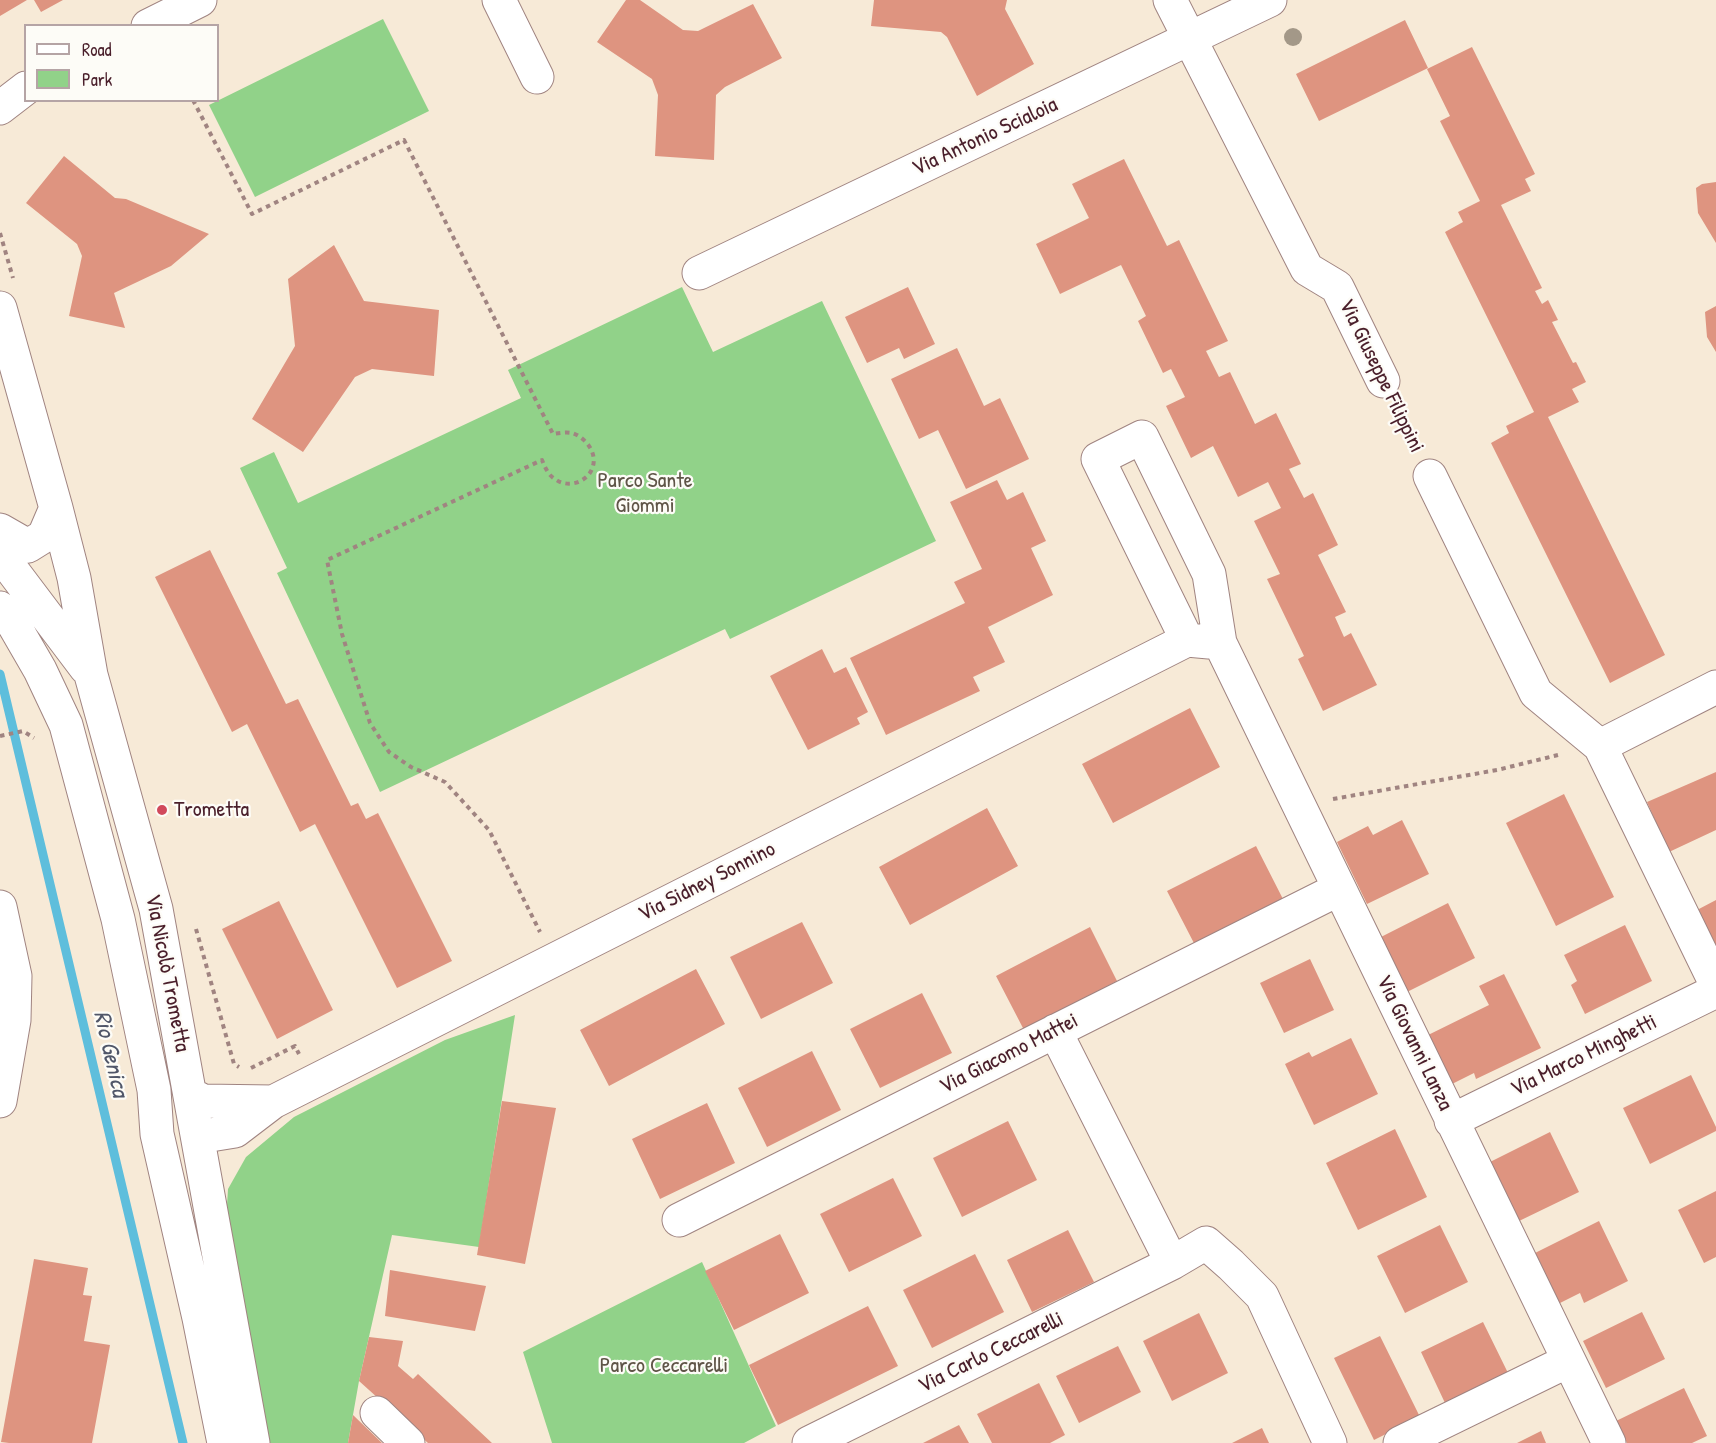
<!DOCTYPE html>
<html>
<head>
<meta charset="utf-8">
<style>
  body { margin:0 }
  #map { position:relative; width:1716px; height:1443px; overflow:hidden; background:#f7ead7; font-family:"Patrick Hand",sans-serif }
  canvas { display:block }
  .legend { position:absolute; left:24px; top:24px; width:195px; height:78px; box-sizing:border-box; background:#fdfcf7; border:2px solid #b5a4a5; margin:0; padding:8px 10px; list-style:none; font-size:18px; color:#4a1f2b }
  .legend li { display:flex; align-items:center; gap:12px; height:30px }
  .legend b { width:30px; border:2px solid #b5a4a5 }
</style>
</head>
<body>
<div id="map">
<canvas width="1716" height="1443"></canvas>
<ul class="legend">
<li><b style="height:8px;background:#fff"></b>Road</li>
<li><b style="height:16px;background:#91d289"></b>Park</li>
</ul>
</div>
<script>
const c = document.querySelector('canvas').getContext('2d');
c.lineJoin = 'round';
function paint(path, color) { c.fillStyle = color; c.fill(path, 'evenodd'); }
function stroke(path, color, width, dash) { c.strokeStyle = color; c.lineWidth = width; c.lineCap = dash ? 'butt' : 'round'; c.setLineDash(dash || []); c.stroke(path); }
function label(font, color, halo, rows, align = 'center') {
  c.font = font + ' "Patrick Hand",sans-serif'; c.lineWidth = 4.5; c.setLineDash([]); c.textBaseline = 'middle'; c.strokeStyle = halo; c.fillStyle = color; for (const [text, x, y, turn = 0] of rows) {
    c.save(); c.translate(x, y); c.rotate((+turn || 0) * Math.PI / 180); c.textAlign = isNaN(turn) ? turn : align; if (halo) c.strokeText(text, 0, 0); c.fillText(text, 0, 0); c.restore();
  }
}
paint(new Path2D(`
  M 383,19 L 429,111 L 255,197 L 209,105 Z
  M 682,287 L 713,352 L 822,301 L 936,541 L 730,639 L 725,629 L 380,792 L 277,573 L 287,568 L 240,468 L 274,452 L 298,503 L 521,398 L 508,370 Z
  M 515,1015 L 479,1247 L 392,1235 L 359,1381 L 348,1443 L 264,1443 L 226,1221 L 228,1189 L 246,1157 L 294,1117 L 445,1040 Z
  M 702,1262 L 776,1426 L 744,1443 L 552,1443 L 523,1352 Z`), '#91d289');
stroke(new Path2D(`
  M 0,674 L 183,1443`), '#5ebedc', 9);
paint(new Path2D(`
  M 0,0 L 27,0 L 0,16 Z
  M 34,0 L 63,0 L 41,12 Z
  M 626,0 L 640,0 L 683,30 L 698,31 L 753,4 L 782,58 L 725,87 L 716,95 L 714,160 L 655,156 L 658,95 L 652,79 L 597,42 Z
  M 874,0 L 1007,0 L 1005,9 L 1034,64 L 977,96 L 947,37 L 941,32 L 871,26 Z
  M 1405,20 L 1428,68 L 1319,121 L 1296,74 Z
  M 1472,47 L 1535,174 L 1525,179 L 1531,191 L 1501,205 L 1542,288 L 1535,291 L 1542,304 L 1548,300 L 1558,320 L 1552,322 L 1573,363 L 1576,362 L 1586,382 L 1572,389 L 1579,402 L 1548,417 L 1665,655 L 1610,683 L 1491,443 L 1509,433 L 1506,426 L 1534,412 L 1445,232 L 1463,222 L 1458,212 L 1480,201 L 1440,121 L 1450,116 L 1427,69 Z
  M 64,156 L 115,198 L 126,199 L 209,234 L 171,266 L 114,293 L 125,328 L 69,316 L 82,256 L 77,244 L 26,203 Z
  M 1124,159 L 1167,246 L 1179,240 L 1228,341 L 1206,351 L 1219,377 L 1230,372 L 1255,424 L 1276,413 L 1301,464 L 1289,469 L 1304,498 L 1313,493 L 1338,545 L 1318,555 L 1346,612 L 1335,617 L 1344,637 L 1351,633 L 1377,685 L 1323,711 L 1298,659 L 1304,656 L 1267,579 L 1280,574 L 1254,521 L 1281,508 L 1268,482 L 1238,497 L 1213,446 L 1191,458 L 1166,406 L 1185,397 L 1171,369 L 1163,373 L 1138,321 L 1146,316 L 1121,265 L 1060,294 L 1036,244 L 1089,218 L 1072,184 Z
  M 1716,182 L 1716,243 L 1698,213 L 1696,188 L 1702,184 Z
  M 334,245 L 364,301 L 439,310 L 434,376 L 372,369 L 355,377 L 303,452 L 252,419 L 295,346 L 288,279 Z
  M 908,287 L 935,344 L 904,359 L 899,348 L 867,363 L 845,317 Z
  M 1716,306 L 1716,352 L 1707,337 L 1705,312 Z
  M 957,348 L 984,406 L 1000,398 L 1029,459 L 966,489 L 938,430 L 919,439 L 891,379 Z
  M 997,480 L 1007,500 L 1023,492 L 1046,541 L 1031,548 L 1053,595 L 988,627 L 1005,662 L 973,677 L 980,691 L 886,735 L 850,658 L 965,603 L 954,582 L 982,569 L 950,502 Z
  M 210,550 L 286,704 L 298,699 L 351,806 L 358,803 L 366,819 L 378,813 L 452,961 L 397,988 L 315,824 L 300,832 L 247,724 L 232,732 L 155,577 Z
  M 822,649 L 834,673 L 846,667 L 868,712 L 857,718 L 860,724 L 808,750 L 770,676 Z
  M 1190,708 L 1220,767 L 1113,823 L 1082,764 Z
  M 1716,772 L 1716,830 L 1669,852 L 1647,802 Z
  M 1564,794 L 1614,897 L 1556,926 L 1506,823 Z
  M 987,808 L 1018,866 L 910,925 L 879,867 Z
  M 1402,820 L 1429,874 L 1367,904 L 1337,842 L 1368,826 L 1373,835 Z
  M 1256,846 L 1285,903 L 1196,947 L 1167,891 Z
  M 1716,900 L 1716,947 L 1697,910 Z
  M 279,901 L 333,1010 L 277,1039 L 222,929 Z
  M 1448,903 L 1475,958 L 1405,993 L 1379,938 Z
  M 802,922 L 833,983 L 761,1019 L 730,957 Z
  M 1625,925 L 1652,981 L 1585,1014 L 1571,985 L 1577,981 L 1564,955 Z
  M 1090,927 L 1117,981 L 1024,1030 L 996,976 Z
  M 1310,959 L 1334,1010 L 1284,1033 L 1260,983 Z
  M 696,969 L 725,1024 L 609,1086 L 580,1030 Z
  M 1504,974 L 1541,1048 L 1476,1079 L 1474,1073 L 1446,1087 L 1422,1038 L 1489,1005 L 1479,986 Z
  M 922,993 L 952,1053 L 880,1088 L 850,1029 Z
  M 1351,1038 L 1378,1094 L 1314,1125 L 1285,1064 L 1309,1052 L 1312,1057 Z
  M 812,1051 L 841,1110 L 767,1147 L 738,1088 Z
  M 1691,1075 L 1716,1127 L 1716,1131 L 1650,1164 L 1623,1108 Z
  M 502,1101 L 556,1108 L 525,1264 L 477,1255 Z
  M 707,1103 L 735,1163 L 660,1199 L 632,1139 Z
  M 1008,1121 L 1037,1180 L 962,1217 L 933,1158 Z
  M 1395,1129 L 1427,1197 L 1358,1230 L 1326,1163 Z
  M 1550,1132 L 1579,1192 L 1517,1222 L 1488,1163 Z
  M 893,1178 L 922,1236 L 849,1272 L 820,1214 Z
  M 1716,1191 L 1716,1257 L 1704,1263 L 1678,1210 Z
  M 1599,1221 L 1628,1281 L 1584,1303 L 1580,1293 L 1554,1306 L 1529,1256 Z
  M 1440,1225 L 1468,1282 L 1405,1313 L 1377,1256 Z
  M 1068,1230 L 1094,1282 L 1032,1312 L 1007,1260 Z
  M 780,1234 L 809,1293 L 734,1330 L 705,1271 Z
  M 975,1254 L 1004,1312 L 932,1348 L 903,1290 Z
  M 34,1259 L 88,1268 L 83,1295 L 92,1296 L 84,1341 L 110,1345 L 92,1443 L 9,1443 L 1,1442 Z
  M 390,1270 L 486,1286 L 475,1331 L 385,1316 Z
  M 868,1306 L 898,1366 L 778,1425 L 749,1365 Z
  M 1642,1312 L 1665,1359 L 1606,1388 L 1583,1341 Z
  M 1199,1313 L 1228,1373 L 1172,1401 L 1143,1341 Z
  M 1483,1322 L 1508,1373 L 1445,1403 L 1421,1352 Z
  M 1380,1336 L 1420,1417 L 1374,1440 L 1334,1358 Z
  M 369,1337 L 403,1341 L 398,1366 L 413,1379 L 418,1374 L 492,1443 L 428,1443 L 359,1381 Z
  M 1118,1346 L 1141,1392 L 1079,1423 L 1056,1376 Z
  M 1039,1383 L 1065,1435 L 1050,1443 L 992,1443 L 977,1414 Z
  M 1684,1388 L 1707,1436 L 1692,1443 L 1627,1443 L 1616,1421 Z
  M 353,1415 L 382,1443 L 348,1443 Z
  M 959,1425 L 969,1443 L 923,1443 Z
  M 1262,1428 L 1269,1443 L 1232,1443 Z
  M 1541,1431 L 1546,1443 L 1517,1443 Z`), '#de9480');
const minor = new Path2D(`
  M 499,0 L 537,77
  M 1170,0 L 1307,269 L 1337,287 L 1383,381
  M 148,26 L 200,0
  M 0,108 L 26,88
  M 699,273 L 1270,0
  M 0,308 L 56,508 L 74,578 L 91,675 L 156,909 L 253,1443
  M 1430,476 L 1536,693 L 1600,746 L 1716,984
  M 0,530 L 28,546 L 44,536 L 56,508
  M 0,554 L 86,668
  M 0,608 L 14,625 L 40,670 L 66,725 L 118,919 L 154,1090 L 157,1134 L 199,1318 L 224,1443
  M 1187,640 L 1098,459 L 1142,437 L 1209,574 L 1220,643 L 1609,1443
  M 1600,746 L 1716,687
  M 0,907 L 15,976 L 14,1020 L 0,1101
  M 1055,1031 L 1172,1263
  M 190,1094 L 203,1101 L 273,1102 L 1187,640 L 1209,642
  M 1451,1121 L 1716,991
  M 198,1137 L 235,1131 L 273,1102
  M 679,1220 L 1339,889
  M 377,1413 L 408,1443
  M 809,1443 L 1172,1263 L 1206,1243 L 1231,1265 L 1262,1296 L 1330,1443
  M 1400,1443 L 1568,1361`);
stroke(minor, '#a08481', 35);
stroke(new Path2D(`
  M 193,100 L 252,214 L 404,140 L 553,434 C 559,433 566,432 572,433 C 585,437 597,452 593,466 C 589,482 568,489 555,479 C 548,475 545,467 542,460 L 327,560 L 342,634 L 370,723 L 389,752 L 411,767 L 445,782 L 489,830 L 540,932
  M 0,233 L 13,278
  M 1396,409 L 1416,448
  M 0,736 L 23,731 L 34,738
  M 1333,799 L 1497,770 L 1558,755
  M 196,929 L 234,1064 L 239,1067
  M 251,1068 L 295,1046 L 299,1054`), '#a08481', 4, [4.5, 4.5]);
stroke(minor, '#fff', 33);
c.fillStyle = '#a39888';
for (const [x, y] of [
  [1293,37]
]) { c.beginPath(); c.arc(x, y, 9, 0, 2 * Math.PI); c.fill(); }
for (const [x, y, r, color] of [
  [162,810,6,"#d1495b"]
]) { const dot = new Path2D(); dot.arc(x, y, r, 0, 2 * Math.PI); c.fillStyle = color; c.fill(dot); stroke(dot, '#fdfcf7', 2); }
label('22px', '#4a1f2b', '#fdfcf7', [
  ["Via Antonio Scialoia",985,137,-25],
  ["Via Giuseppe Filippini",1381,376,64],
  ["Via Sidney Sonnino",707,882,-27],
  ["Via Nicolò Trometta",167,973,79],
  ["Via Giovanni Lanza",1414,1043,64],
  ["Via Giacomo Mattei",1009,1054,-27],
  ["Via Marco Minghetti",1584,1056,-26],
  ["Via Carlo Ceccarelli",991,1353,-26]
]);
label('22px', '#5f5547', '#fdfcf7', [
  ["Parco Sante",645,481],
  ["Giommi",645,506],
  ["Parco Ceccarelli",664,1366]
]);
label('22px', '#4a1f2b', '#fdfcf7', [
  ["Trometta",174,810]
], 'left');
label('italic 24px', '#515769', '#fdfcf7', [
  ["Rio Genica",110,1054,77]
]);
</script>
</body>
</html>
